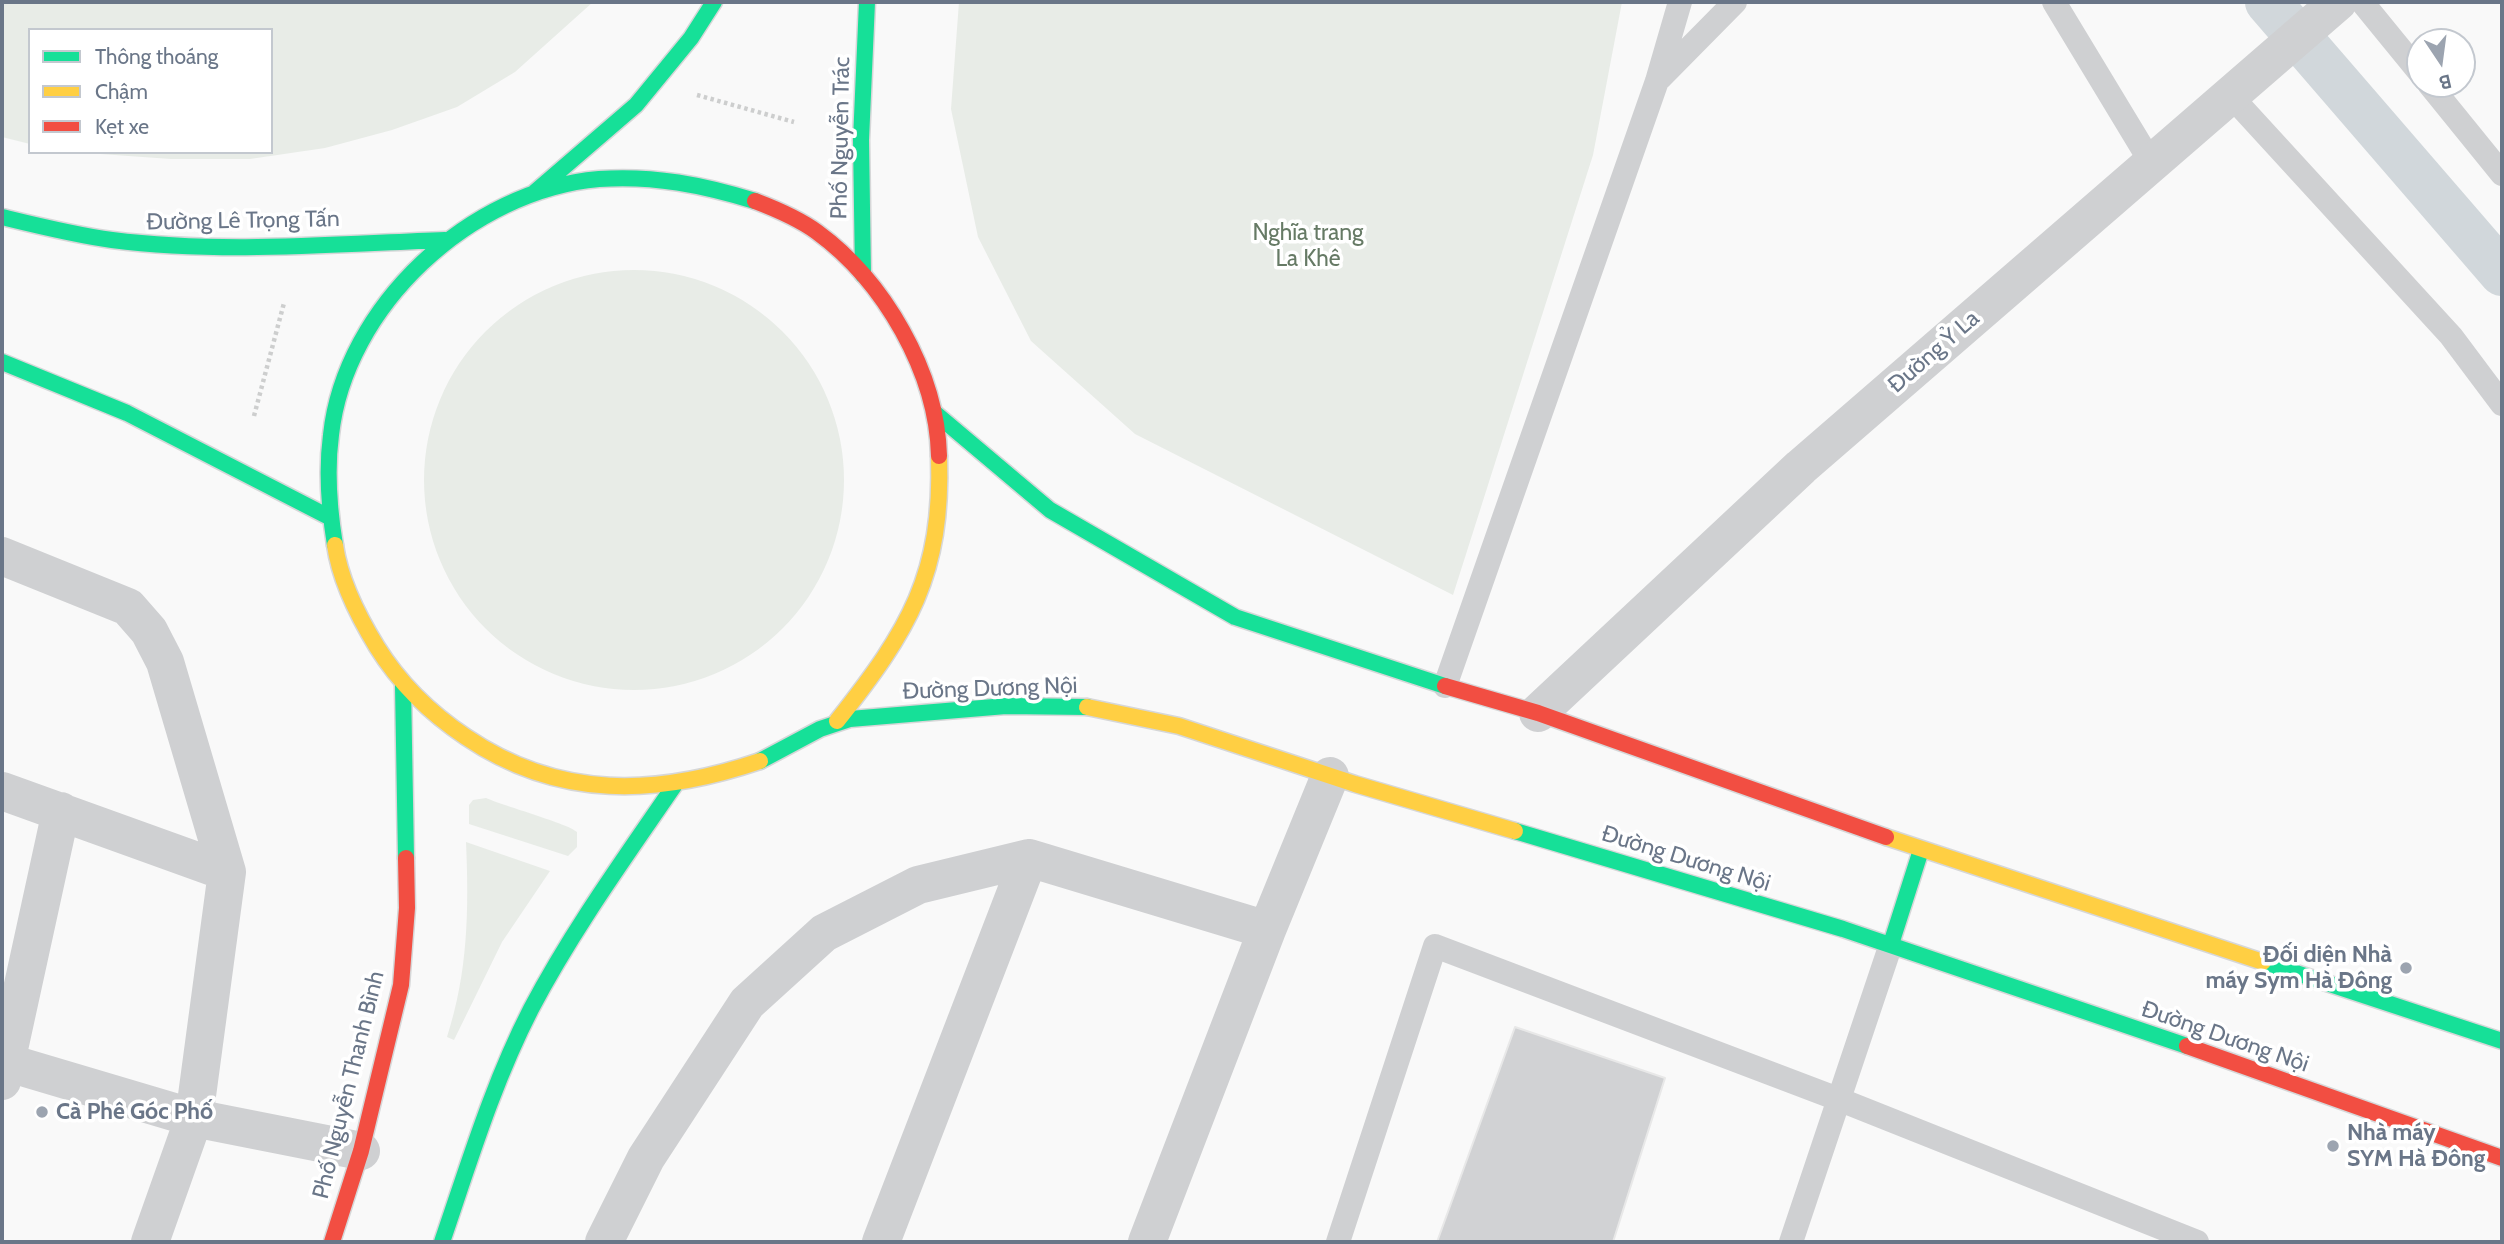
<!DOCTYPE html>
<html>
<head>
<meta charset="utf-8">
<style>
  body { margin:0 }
  #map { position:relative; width:2504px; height:1244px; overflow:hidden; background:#f9f9f9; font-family:Cabin,sans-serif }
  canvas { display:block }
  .frame { position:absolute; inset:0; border:4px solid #6a7688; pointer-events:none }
  .legend { position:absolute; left:28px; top:28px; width:245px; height:126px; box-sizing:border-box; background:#fff; border:2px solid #c3c8cf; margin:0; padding:9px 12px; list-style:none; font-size:21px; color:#6a7688 }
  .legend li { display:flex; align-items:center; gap:14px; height:35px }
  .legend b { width:35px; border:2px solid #c3c8cf }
  .north { position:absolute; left:2406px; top:28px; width:70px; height:70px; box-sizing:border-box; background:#fff; border:2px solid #c3c8cf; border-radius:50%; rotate:167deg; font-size:19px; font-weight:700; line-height:28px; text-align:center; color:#6a7688 }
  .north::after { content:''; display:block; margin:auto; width:24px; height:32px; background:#9ca4b0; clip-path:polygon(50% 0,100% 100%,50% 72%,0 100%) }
</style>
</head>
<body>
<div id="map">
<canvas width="2504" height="1244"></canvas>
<div class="frame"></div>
<ul class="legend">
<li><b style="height:9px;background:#16e098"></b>Thông thoáng</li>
<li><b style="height:9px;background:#ffcf43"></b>Chậm</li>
<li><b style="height:9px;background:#f24e42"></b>Kẹt xe</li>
</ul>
<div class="north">B</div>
</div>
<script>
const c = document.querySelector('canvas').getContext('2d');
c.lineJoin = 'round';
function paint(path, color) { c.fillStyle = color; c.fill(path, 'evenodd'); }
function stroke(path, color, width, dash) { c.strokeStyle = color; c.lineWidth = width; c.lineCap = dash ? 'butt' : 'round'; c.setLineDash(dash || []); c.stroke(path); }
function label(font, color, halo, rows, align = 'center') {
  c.font = font + ' Cabin,sans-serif'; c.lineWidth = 7; c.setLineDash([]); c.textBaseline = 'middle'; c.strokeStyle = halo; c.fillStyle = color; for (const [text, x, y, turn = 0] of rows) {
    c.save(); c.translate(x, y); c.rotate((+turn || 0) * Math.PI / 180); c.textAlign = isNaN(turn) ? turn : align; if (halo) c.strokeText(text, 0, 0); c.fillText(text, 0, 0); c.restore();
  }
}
paint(new Path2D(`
  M 2,2 L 593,2 L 515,72 L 457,107 L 392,130 L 325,148 L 250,159 L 171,159 L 72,152 L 271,152 L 271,30 L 30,30 L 30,144 L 2,137 Z
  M 959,2 L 1622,2 L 1593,155 L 1453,595 L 1135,434 L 1031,341 L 978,237 L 951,109 Z
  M424 480a210 210 0 1 1 420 0a210 210 0 1 1-420 0Z
  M 486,798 C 504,806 569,824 577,832 L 577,847 L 568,856 L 469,824 L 469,805 L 473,800 Z
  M 466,842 L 550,871 L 502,942 L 454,1040 L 447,1037 C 468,972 469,910 466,842 Z`), '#e8ece7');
stroke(new Path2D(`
  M 2268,2 L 2502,273`), '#d1d7db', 46);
const building = new Path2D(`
  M 1515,1027 L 1665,1078 L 1613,1242 L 1437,1242 Z`);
paint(building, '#d1d2d4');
stroke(building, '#e8e8e8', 2);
const fast = new Path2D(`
  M 535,192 L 636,105 L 691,38 L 714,2
  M 2,217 C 39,226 75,235 112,240 C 222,254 335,244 445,240
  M 863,275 L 861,140 L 867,2
  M 2,362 L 127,413 L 327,516
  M 935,413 L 1050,510 L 1235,617 L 1445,686
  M 335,545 C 329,508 326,472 331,435 C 345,306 471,190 599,179 C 653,175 703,185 755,201
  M 403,686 L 406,858
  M 760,761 L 820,729 L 850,719 L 1006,706 L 1087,707
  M 1515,831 L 1843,929 L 2187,1046
  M 1891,944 L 1921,850
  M 2263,962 L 2502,1041
  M 442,1242 C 469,1163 493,1083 531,1009 C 572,931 624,859 674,786`);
const slow = new Path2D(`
  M 335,545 C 340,581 358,616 377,647 C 400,684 430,713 466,737 C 559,800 657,796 760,761
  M 1087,707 L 1179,726 L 1355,784 L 1515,831
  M 837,721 C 909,630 943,575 939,456
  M 1886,837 L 2263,962`);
const jam = new Path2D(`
  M 755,201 C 776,209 798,218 817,232 C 884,281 937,372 939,456
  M 1445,686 L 1538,713 L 1886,837
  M 2187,1046 L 2502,1158
  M 332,1242 L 361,1151 L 401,985 L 407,908 L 406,858`);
stroke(fast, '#d6d7d8', 19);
stroke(slow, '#d6d7d8', 19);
stroke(jam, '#d6d7d8', 19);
stroke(new Path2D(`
  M 697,95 L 794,122
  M 254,416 L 284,303`), '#cdcece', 4.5, [3.5, 3.5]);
stroke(new Path2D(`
  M 2054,2 L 2152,164
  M 2362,2 L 2420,73
  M 1660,78 L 1735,2
  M 2429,84 L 2502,174
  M 2231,96 L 2451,336 L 2502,404
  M 1445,686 L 1657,81 L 1680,2
  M 1338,1242 L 1435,946 L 1838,1099 L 2197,1242
  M 1791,1242 L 1891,944`), '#cfd0d2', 24);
stroke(new Path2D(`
  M 2,556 L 128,607 L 149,631 L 165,662 L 227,872 L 194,1118 L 150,1242
  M 1538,713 L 1801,467 L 2338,2
  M 2,791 L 227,872
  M 2,1061 L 194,1118 L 361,1151
  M 2,1081 L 61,811
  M 604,1242 L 646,1158 L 747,1003 L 824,933 L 918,885 L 1029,858 L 1267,930
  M 881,1242 L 1029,858
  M 1147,1242 L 1267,930 L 1330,776`), '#cfd0d2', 38);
stroke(fast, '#16e098', 16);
stroke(slow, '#ffcf43', 16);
stroke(jam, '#f24e42', 16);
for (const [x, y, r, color] of [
  [2406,968,7,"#9ca4b0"],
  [42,1112,7,"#9ca4b0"],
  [2333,1146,7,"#9ca4b0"]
]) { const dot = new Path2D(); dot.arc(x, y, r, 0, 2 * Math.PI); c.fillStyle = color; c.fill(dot); stroke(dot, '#fff', 2.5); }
label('23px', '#6a7688', '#fff', [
  ["Phố Nguyễn Trác",841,138,-89],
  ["Đường Lê Trọng Tấn",243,221,-1],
  ["Đường Ỷ La",1934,352,-41],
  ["Đường Dương Nội",990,689,-2],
  ["Đường Dương Nội",1686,859,17],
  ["Đường Dương Nội",2225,1037,19],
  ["Phố Nguyễn Thanh Bình",349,1085,-76]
]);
label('23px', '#667a65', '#fff', [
  ["Nghĩa trang",1308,233],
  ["La Khê",1308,259]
]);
label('bold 23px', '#6a7688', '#fff', [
  ["Đối diện Nhà",2392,955,"right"],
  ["máy Sym Hà Đông",2392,981,"right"],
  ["Cà Phê Góc Phố",56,1112],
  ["Nhà máy",2347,1133],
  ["SYM Hà Đông",2347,1159]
], 'left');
</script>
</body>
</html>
